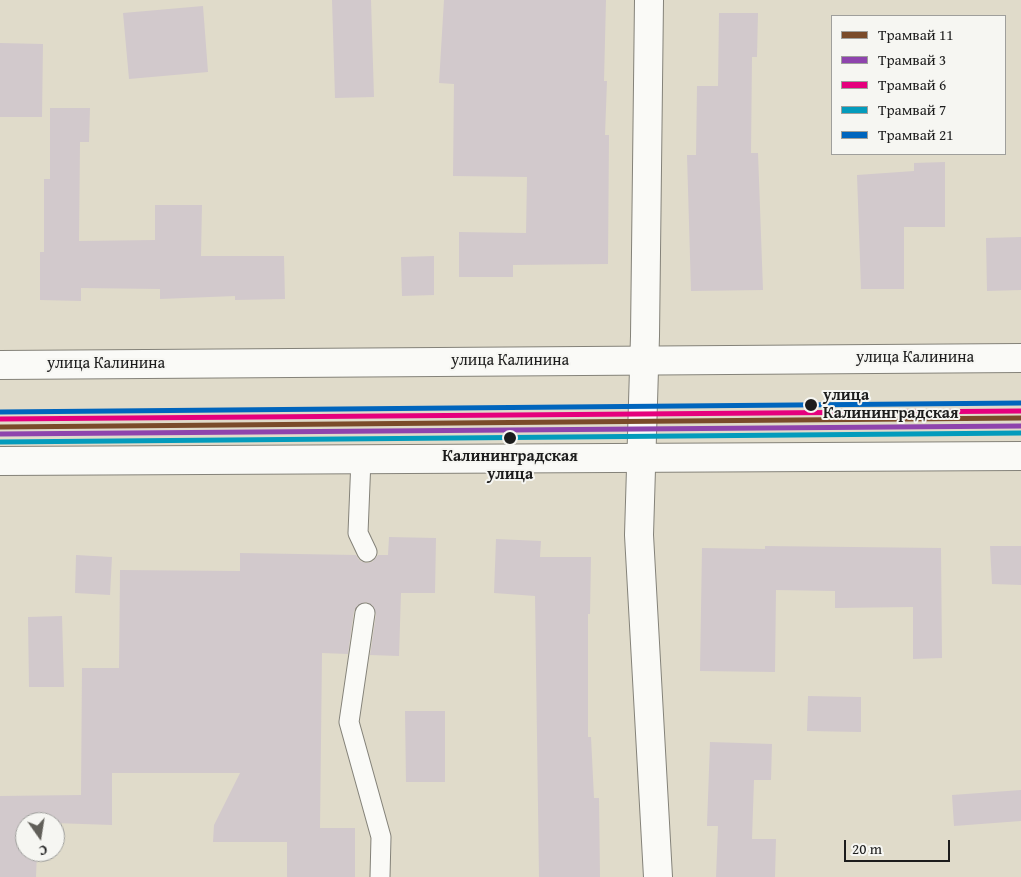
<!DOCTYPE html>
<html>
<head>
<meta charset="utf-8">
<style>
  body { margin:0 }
  #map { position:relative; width:1021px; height:877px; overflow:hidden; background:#e0dbca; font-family:"Gentium Book Plus",serif }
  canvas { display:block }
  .legend { position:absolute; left:831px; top:15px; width:175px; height:140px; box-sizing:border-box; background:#f6f6f2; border:1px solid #9f9f9c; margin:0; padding:6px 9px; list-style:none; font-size:15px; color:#1c1c1c }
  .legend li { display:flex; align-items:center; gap:10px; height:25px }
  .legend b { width:25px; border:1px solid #9f9f9c }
  .north { position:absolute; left:15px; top:812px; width:50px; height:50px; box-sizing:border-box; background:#f6f6f2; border:1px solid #9f9f9c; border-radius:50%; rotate:167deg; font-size:14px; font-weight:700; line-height:20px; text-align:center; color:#1c1c1c }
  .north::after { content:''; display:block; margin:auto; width:18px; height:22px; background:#615f59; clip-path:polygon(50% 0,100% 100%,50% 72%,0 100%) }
  .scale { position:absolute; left:844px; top:840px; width:106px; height:22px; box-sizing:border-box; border:2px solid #1c1c1c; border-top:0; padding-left:6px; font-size:15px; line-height:18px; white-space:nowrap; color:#1c1c1c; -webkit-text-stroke:4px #f6f6f2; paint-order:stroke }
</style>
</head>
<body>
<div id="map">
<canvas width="1021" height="877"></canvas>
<ul class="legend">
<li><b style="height:6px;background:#7a4b2a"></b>Трамвай 11</li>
<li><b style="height:6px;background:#8e44ad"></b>Трамвай 3</li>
<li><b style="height:6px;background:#e5007d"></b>Трамвай 6</li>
<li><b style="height:6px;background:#039bbc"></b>Трамвай 7</li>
<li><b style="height:6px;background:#0065bd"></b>Трамвай 21</li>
</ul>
<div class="north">С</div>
<div class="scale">20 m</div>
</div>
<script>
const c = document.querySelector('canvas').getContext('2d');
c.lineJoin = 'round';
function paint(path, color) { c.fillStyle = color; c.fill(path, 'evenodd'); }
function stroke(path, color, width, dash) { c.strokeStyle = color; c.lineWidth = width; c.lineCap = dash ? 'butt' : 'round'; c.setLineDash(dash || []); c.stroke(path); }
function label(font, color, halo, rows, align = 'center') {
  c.font = font + ' "Gentium Book Plus",serif'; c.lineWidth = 4; c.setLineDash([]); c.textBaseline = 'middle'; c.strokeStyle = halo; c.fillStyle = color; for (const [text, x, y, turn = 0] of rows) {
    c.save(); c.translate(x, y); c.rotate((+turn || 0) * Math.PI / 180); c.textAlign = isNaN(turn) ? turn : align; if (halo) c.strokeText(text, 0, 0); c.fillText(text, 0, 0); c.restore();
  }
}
paint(new Path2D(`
  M 332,0 L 371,0 L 374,97 L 335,98 Z
  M 444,0 L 606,0 L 604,81 L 607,81 L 605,135 L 609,135 L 608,264 L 513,265 L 513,277 L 459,277 L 459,232 L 526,233 L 527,177 L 453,176 L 454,84 L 439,83 Z
  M 203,6 L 208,72 L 129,79 L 123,13 Z
  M 719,13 L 758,13 L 757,57 L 752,57 L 751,153 L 758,153 L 763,290 L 691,291 L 687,155 L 696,155 L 697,86 L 718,86 Z
  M 0,43 L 43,44 L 42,117 L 0,117 Z
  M 50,108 L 90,108 L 89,142 L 80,142 L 79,241 L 155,240 L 155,205 L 202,205 L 201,256 L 284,256 L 285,299 L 235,300 L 235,296 L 160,299 L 160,289 L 81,288 L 81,301 L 40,300 L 40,252 L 44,252 L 44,179 L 50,179 Z
  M 945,162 L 945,227 L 904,227 L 904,289 L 861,289 L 857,175 L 914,171 L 914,163 Z
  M 1021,237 L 1021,290 L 987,291 L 986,238 Z
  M 434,256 L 434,295 L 402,296 L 401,257 Z
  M 389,537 L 436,538 L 435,593 L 401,593 L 399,656 L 370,655 L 376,614 L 372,605 L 366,602 L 357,606 L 354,611 L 348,654 L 322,653 L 320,828 L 355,828 L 355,877 L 287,877 L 287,842 L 213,842 L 214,825 L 240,773 L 112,773 L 112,825 L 25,822 L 25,852 L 37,852 L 36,877 L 0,877 L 0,796 L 81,795 L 82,668 L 119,668 L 120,570 L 240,571 L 240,553 L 356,555 L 360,561 L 367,563 L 372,562 L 378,555 L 388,555 Z
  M 496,539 L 541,541 L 540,557 L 591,557 L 590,614 L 588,614 L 588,737 L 591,737 L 594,798 L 599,798 L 600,877 L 539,877 L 535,596 L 494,593 Z
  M 765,546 L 941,548 L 942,658 L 913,659 L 913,607 L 835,608 L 835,591 L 776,590 L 775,672 L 700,671 L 702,548 L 765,549 Z
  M 990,546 L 1021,546 L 1021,585 L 992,584 Z
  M 76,555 L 112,557 L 110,595 L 75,593 Z
  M 62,616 L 64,687 L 29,687 L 28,617 Z
  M 808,696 L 861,697 L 861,732 L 807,731 Z
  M 405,711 L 445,711 L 445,782 L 406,782 Z
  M 710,742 L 772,744 L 771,780 L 754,780 L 752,839 L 776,839 L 775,877 L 716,877 L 718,826 L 707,826 Z
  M 1021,790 L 1021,821 L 954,826 L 952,795 Z`), '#d2c9cc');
const service = new Path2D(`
  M 361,459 L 358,533 L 367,552
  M 365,613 L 349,722 L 381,837 L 380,877`);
const minor = new Path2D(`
  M 649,0 L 645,336 L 639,535 L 658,877`);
const tertiary = new Path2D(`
  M 0,365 L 1021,358
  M 0,461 L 1021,456`);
stroke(service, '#848279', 21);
stroke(minor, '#848279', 30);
stroke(tertiary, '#848279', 30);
stroke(service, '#fafaf7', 19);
stroke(minor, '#fafaf7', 28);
stroke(tertiary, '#fafaf7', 28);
stroke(new Path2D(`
  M 0,427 L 1021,418`), '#7a4b2a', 5);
stroke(new Path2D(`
  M 0,434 L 1021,426`), '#8e44ad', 5);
stroke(new Path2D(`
  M 0,419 L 1021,411`), '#e5007d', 5);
stroke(new Path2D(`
  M 0,442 L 1021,433`), '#039bbc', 5);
stroke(new Path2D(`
  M 0,412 L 1021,403`), '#0065bd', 5);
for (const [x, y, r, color] of [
  [811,405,7,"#1c1c1c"],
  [510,438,7,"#1c1c1c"]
]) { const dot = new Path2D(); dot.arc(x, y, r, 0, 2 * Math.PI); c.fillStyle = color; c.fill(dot); stroke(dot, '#f6f6f2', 2); }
label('16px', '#1c1c1c', '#f6f6f2', [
  ["улица Калинина",915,358],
  ["улица Калинина",510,361],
  ["улица Калинина",106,364]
]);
label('bold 16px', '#1c1c1c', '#f6f6f2', [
  ["улица",823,396],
  ["Калининградская",823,414],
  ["Калининградская",510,457,"center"],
  ["улица",510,475,"center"]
], 'left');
</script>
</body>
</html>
